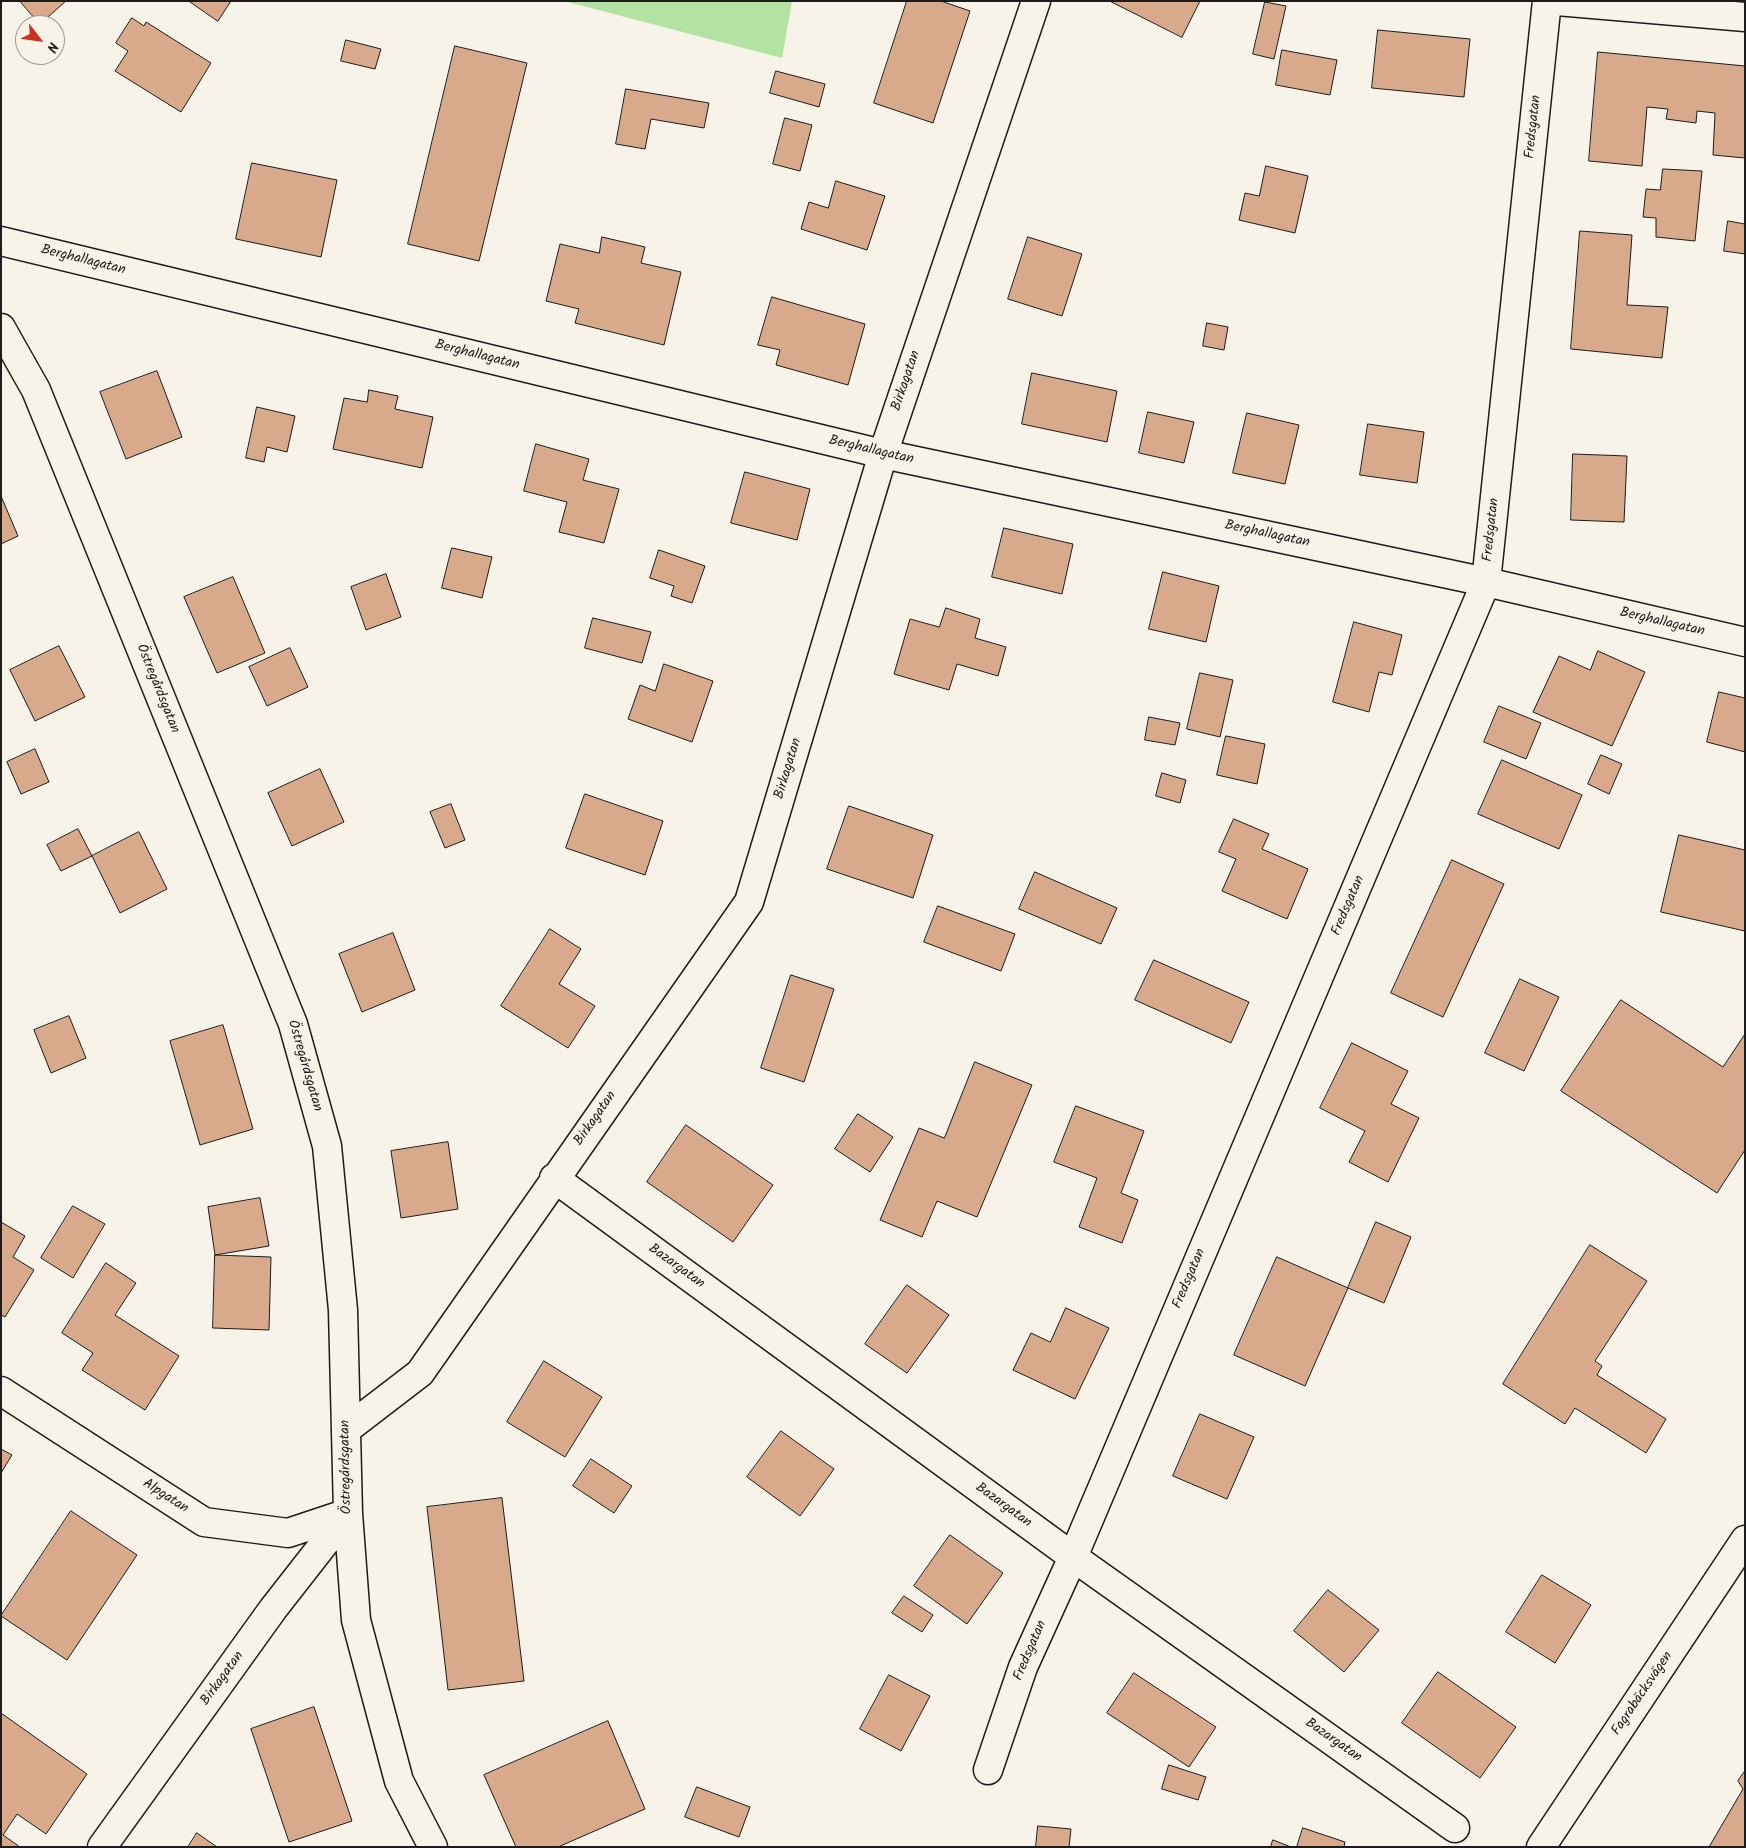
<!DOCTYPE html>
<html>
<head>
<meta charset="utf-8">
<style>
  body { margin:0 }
  #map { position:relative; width:1746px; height:1848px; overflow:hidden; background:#f7f3e8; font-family:Kalam,sans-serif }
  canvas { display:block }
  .frame { position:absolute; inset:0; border:2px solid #1c1c1c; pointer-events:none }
  .north { position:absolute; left:15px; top:15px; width:50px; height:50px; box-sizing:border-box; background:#f7f3e8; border:1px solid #9f9d96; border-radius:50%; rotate:120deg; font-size:14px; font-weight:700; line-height:20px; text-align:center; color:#1c1c1c }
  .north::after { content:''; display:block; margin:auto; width:18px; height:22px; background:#c8321e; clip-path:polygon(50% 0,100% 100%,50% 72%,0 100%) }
</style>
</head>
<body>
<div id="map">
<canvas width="1746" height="1848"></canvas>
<div class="frame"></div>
<div class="north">N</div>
</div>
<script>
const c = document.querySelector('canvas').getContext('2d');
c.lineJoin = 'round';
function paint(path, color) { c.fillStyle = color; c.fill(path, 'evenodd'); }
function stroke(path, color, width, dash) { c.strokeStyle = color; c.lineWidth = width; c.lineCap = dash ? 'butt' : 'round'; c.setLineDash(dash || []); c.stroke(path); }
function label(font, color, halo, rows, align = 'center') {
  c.font = font + ' Kalam,sans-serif'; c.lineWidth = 4.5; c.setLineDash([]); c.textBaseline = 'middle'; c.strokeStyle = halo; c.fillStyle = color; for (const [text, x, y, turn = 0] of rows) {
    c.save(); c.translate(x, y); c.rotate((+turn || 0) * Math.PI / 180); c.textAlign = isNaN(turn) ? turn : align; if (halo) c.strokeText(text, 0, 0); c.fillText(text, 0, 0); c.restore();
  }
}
paint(new Path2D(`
  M 564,1 L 792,1 L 782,58 Z`), '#b2e3a3');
const building = new Path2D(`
  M 20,1 L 66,1 L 40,24 Z
  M 189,1 L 231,1 L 218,21 Z
  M 907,1 L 941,1 L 970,11 L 933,123 L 874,103 Z
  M 1110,1 L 1200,1 L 1182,37 Z
  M 1265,2 L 1286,6 L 1274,59 L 1253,54 Z
  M 132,18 L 144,26 L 146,22 L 211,63 L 181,112 L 115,71 L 128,51 L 116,43 Z
  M 1378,30 L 1470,39 L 1464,97 L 1372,88 Z
  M 346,40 L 381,49 L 375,69 L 341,61 Z
  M 455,46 L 527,63 L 479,261 L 408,244 Z
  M 1282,50 L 1337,60 L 1330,95 L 1276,85 Z
  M 1598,52 L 1745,66 L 1745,158 L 1713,155 L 1715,113 L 1697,111 L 1696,123 L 1666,119 L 1668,109 L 1647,107 L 1642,166 L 1589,161 Z
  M 776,71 L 825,84 L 819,107 L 770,93 Z
  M 626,89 L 709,103 L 704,128 L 651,119 L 645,149 L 616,144 Z
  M 785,118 L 812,125 L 800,171 L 773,164 Z
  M 252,163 L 337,180 L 321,257 L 236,239 Z
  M 1266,166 L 1308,176 L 1295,233 L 1239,220 L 1245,193 L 1259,196 Z
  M 1663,169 L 1702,171 L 1695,241 L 1656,237 L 1656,218 L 1643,217 L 1646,189 L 1660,190 Z
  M 836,181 L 885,196 L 867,250 L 801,229 L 809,202 L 828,208 Z
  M 1728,221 L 1745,224 L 1745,254 L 1724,251 Z
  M 1580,231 L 1632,235 L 1627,305 L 1668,307 L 1662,358 L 1571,349 Z
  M 602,237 L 645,247 L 641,263 L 681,272 L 664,345 L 575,323 L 579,309 L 546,301 L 560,244 L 599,253 Z
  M 1028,237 L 1082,254 L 1062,316 L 1008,299 Z
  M 772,297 L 865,324 L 848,385 L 776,365 L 780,350 L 758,345 Z
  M 1207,323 L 1228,327 L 1224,350 L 1203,346 Z
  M 157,371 L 182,437 L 126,459 L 100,392 Z
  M 1032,373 L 1117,391 L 1107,442 L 1022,424 Z
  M 369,390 L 398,396 L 395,409 L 433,417 L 422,468 L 333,449 L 344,398 L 367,402 Z
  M 257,407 L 295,416 L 287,452 L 267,447 L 264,462 L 246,458 Z
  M 1148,412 L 1194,422 L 1184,463 L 1139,453 Z
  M 1247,413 L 1299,425 L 1285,484 L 1233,473 Z
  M 1368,424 L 1424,432 L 1417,483 L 1360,475 Z
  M 536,444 L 589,459 L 583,480 L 619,489 L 604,543 L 559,532 L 567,502 L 524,491 Z
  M 1573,454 L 1627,456 L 1624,522 L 1571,520 Z
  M 745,472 L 810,489 L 797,540 L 731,523 Z
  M 1,496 L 18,536 L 1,544 Z
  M 1004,528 L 1073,544 L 1062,594 L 992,577 Z
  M 452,548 L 492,557 L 482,598 L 442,588 Z
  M 659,550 L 705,566 L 692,603 L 671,596 L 674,586 L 650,578 Z
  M 1163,572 L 1219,586 L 1206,642 L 1149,629 Z
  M 386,574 L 401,617 L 366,630 L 351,587 Z
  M 233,577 L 265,653 L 217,673 L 184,597 Z
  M 946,608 L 980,619 L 975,638 L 1006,647 L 998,676 L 957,664 L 949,690 L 894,674 L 910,619 L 939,627 Z
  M 593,618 L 651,632 L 642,663 L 585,648 Z
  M 1354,622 L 1402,635 L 1392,675 L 1379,672 L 1369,712 L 1333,702 Z
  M 59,646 L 85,697 L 35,721 L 10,670 Z
  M 290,648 L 308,687 L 267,706 L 249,667 Z
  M 1598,651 L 1645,672 L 1612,746 L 1533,712 L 1559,656 L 1590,670 Z
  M 664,664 L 713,681 L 692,742 L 628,719 L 640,685 L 655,691 Z
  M 1200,673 L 1233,680 L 1220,737 L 1187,729 Z
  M 1719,692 L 1745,698 L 1745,752 L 1707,742 Z
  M 1499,706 L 1541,723 L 1526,759 L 1484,742 Z
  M 1149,717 L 1180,723 L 1175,745 L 1145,740 Z
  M 1226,736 L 1265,744 L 1257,784 L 1217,775 Z
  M 35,749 L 49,782 L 21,794 L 7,762 Z
  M 1601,755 L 1622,764 L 1609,794 L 1588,784 Z
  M 1502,760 L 1582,795 L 1559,849 L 1478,814 Z
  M 320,769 L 344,822 L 292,846 L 268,793 Z
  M 1162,773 L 1186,780 L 1180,803 L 1156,796 Z
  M 585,794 L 663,821 L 645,875 L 566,848 Z
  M 451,804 L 465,840 L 445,848 L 430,812 Z
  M 849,806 L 933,835 L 913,898 L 827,869 Z
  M 1234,819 L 1269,834 L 1262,849 L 1308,869 L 1287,919 L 1222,891 L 1236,859 L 1219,852 Z
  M 78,829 L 92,856 L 61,871 L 47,845 Z
  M 139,832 L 167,889 L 120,913 L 92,856 Z
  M 1679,835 L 1745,850 L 1745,931 L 1661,912 Z
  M 1452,860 L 1504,884 L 1443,1017 L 1391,993 Z
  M 1035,872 L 1117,908 L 1101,944 L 1019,909 Z
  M 938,906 L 1015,934 L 1001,971 L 924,942 Z
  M 550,929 L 581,949 L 559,984 L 595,1006 L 568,1048 L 501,1006 Z
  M 393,933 L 415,990 L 362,1012 L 339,954 Z
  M 1154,960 L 1249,1002 L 1231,1043 L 1135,1000 Z
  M 791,975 L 834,989 L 804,1082 L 761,1068 Z
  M 1520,979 L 1559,997 L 1524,1071 L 1485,1053 Z
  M 1621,1000 L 1723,1067 L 1745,1034 L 1745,1150 L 1717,1193 L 1561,1091 Z
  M 69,1016 L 86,1058 L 51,1073 L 34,1030 Z
  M 223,1025 L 253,1129 L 200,1145 L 170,1041 Z
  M 1352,1043 L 1408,1071 L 1391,1104 L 1419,1118 L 1388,1182 L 1349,1162 L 1365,1131 L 1320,1108 Z
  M 975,1062 L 1032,1085 L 977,1217 L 937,1201 L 922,1237 L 880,1220 L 919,1128 L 944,1138 Z
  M 1076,1106 L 1144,1131 L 1121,1193 L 1138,1200 L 1122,1243 L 1079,1227 L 1097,1178 L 1054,1162 Z
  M 858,1114 L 893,1137 L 870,1172 L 835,1149 Z
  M 686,1125 L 773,1185 L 733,1242 L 647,1182 Z
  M 448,1142 L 458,1209 L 401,1218 L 391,1151 Z
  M 260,1198 L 269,1246 L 215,1255 L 208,1207 Z
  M 73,1206 L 105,1224 L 73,1278 L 41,1258 Z
  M 1,1222 L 25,1236 L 13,1257 L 34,1270 L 5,1317 L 1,1315 Z
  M 1376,1222 L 1411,1237 L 1384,1303 L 1348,1288 Z
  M 1590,1245 L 1647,1281 L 1595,1361 L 1602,1366 L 1597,1375 L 1666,1419 L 1646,1453 L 1575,1408 L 1565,1424 L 1503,1384 Z
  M 215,1255 L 271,1257 L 269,1330 L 213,1328 Z
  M 1277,1257 L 1348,1288 L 1305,1386 L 1234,1355 Z
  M 106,1263 L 136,1283 L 115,1315 L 179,1356 L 145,1410 L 82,1370 L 93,1353 L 62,1333 Z
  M 907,1285 L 949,1315 L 907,1373 L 865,1344 Z
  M 1066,1308 L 1109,1328 L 1075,1399 L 1013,1370 L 1031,1333 L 1050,1342 Z
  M 544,1361 L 602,1397 L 565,1457 L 507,1422 Z
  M 1200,1414 L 1254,1437 L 1227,1499 L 1173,1476 Z
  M 781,1431 L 834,1469 L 800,1516 L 747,1477 Z
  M 1,1449 L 12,1455 L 1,1473 Z
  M 591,1459 L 632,1486 L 614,1513 L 573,1486 Z
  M 502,1498 L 524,1681 L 448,1690 L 427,1507 Z
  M 71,1511 L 137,1555 L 67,1660 L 1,1616 Z
  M 950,1535 L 1003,1573 L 967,1624 L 914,1586 Z
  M 1542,1575 L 1591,1605 L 1555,1663 L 1506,1632 Z
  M 1328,1590 L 1379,1630 L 1344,1672 L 1294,1631 Z
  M 904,1596 L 933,1615 L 922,1632 L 892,1613 Z
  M 1438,1672 L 1516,1727 L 1480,1778 L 1402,1723 Z
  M 1134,1673 L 1216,1727 L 1189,1767 L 1107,1713 Z
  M 889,1675 L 930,1696 L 901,1751 L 860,1729 Z
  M 314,1707 L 352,1821 L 289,1842 L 251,1729 Z
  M 1,1713 L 87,1774 L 46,1834 L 17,1814 L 3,1835 L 20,1847 L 1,1847 Z
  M 608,1721 L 645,1809 L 558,1847 L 516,1847 L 484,1775 Z
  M 1169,1765 L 1206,1777 L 1198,1800 L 1162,1789 Z
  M 1745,1771 L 1745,1847 L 1709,1847 L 1743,1789 L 1738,1781 Z
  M 697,1787 L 750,1807 L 739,1837 L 685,1817 Z
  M 1038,1826 L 1071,1829 L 1069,1847 L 1036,1847 Z
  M 1303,1828 L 1345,1842 L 1344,1847 L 1297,1847 Z
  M 197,1833 L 217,1847 L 188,1847 Z
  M 1273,1840 L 1291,1847 L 1271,1847 Z`);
paint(building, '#d9a98b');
stroke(building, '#1c1c1c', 1);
const street = new Path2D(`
  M 1557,1 L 1745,17
  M 1,241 L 883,454 L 1486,582 L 1745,642
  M 1,328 L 36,390 L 293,1024 L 327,1146 L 343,1310 L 348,1513 L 356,1620 L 399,1781 L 433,1847
  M 554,1178 L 1073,1557 L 1455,1828
  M 1,1391 L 204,1522 L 288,1533 L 348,1513
  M 347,1429 L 420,1373 L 749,902 L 883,454 L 1036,1
  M 988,1770 L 1023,1667 L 1073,1557 L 1486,582 L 1547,1
  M 102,1847 L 273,1609 L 348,1513`);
const secondary = new Path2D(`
  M 1541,1847 L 1745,1540`);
stroke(street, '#1c1c1c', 31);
stroke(secondary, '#1c1c1c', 31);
stroke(street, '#f7f3e8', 28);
stroke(secondary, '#f7f3e8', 28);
label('14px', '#1c1c1c', '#f7f3e8', [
  ["Fredsgatan",1534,127,-84],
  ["Berghallagatan",83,261,14],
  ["Berghallagatan",477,356,14],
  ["Birkagatan",907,381,-71],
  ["Berghallagatan",871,451,13],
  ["Fredsgatan",1492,530,-84],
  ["Berghallagatan",1267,535,12],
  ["Berghallagatan",1662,623,13],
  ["Östregårdsgatan",157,689,68],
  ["Birkagatan",789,769,-73],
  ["Fredsgatan",1349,906,-67],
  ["Östregårdsgatan",304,1066,74],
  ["Birkagatan",596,1119,-55],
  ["Bazargatan",676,1267,36],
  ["Fredsgatan",1190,1279,-67],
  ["Östregårdsgatan",347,1467,-91],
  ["Alpgatan",165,1497,33],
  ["Bazargatan",1003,1506,36],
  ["Fredsgatan",1031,1651,-67],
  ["Birkagatan",223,1679,-54],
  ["Fagrabäcksvägen",1643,1694,-56],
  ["Bazargatan",1333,1741,35]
]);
</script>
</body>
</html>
